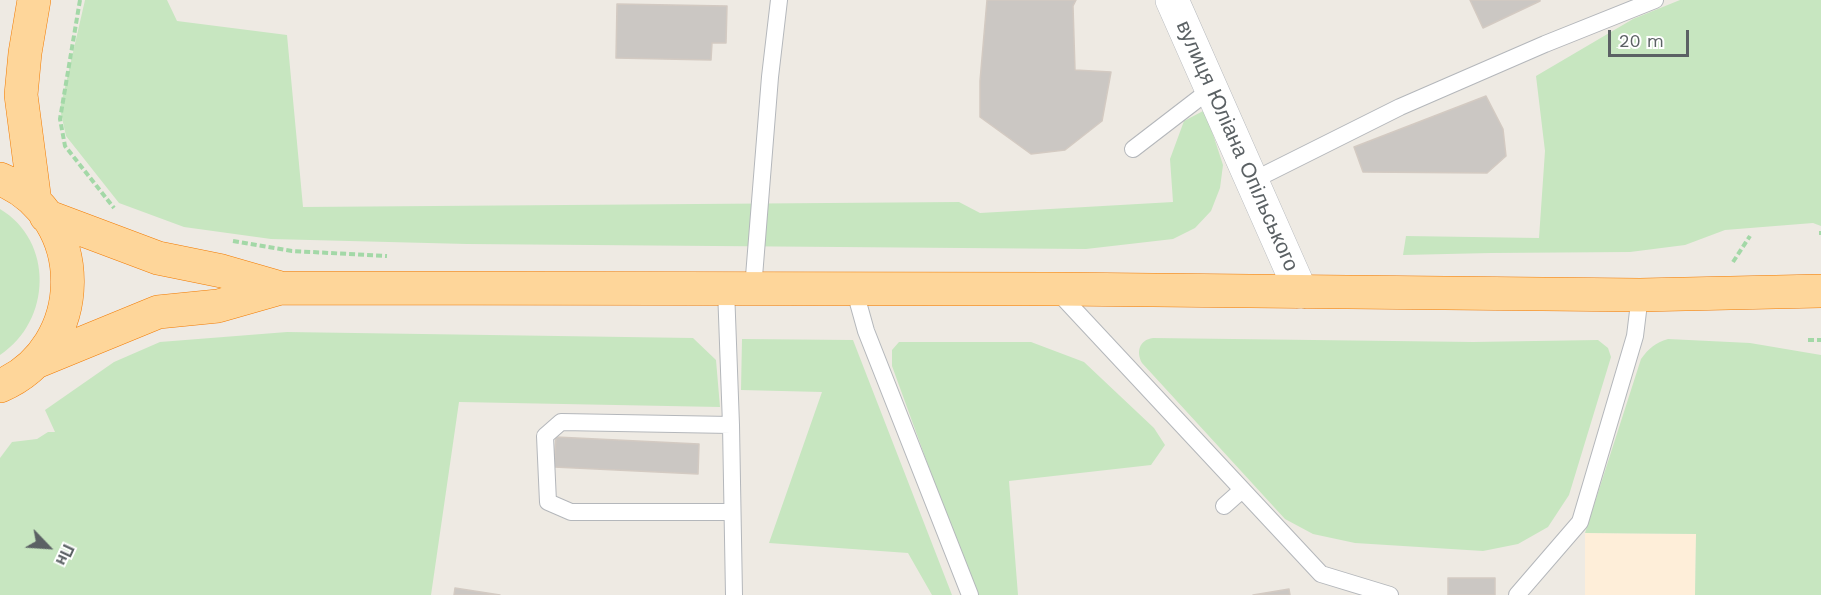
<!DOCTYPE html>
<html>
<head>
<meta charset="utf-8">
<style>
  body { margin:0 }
  #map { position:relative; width:1821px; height:595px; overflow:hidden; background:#eeeae3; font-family:"Work Sans",sans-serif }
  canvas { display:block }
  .north { position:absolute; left:18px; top:517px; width:60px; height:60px; -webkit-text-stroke:4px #fff; paint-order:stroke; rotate:115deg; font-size:16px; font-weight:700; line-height:24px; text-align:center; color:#5b6164 }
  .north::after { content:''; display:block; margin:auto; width:21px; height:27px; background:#5b6164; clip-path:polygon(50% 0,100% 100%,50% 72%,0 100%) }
  .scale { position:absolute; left:1608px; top:30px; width:81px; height:27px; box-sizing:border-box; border:3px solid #5b6164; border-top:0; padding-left:8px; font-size:18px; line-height:21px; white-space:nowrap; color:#5b6164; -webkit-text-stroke:4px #fff; paint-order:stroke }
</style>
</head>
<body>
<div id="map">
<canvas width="1821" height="595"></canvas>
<div class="north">Пн</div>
<div class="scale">20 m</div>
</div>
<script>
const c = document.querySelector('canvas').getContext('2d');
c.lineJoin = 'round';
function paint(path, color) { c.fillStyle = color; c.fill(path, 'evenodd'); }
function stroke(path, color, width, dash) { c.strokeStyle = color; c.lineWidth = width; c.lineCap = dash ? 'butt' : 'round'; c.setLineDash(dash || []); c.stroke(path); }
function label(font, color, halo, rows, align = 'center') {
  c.font = font + ' "Work Sans",sans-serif'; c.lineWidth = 6; c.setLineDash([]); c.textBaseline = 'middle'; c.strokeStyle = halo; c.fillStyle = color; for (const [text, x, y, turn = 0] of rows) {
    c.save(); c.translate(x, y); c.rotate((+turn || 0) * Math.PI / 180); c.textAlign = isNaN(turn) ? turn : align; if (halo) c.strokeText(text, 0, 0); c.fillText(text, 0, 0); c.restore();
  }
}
paint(new Path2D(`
  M 1585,533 L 1696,534 L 1695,595 L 1585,595 Z`), '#feeed9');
paint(new Path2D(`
  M 85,0 L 167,0 L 177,21 L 287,35 L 303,207 L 959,202 L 980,213 L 1173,202 L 1170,159 L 1184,121 L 1205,110 L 1223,165 L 1220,188 L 1211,211 L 1195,228 L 1173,239 L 1086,249 L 467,244 L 271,239 L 184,227 L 119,203 L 66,136 L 60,109 Z
  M 1680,0 L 1821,0 L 1821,226 L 1813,223 L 1725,230 L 1685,245 L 1630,252 L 1491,253 L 1403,255 L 1406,236 L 1539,238 L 1545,151 L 1536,76 L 1633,19 Z
  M 0,209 C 54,241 52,321 0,355 Z
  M 287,332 L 693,338 L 716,360 L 720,407 L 459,402 L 431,595 L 0,595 L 0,458 L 12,442 L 37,439 L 48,432 L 55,432 L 45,410 L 114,362 L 160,342 Z
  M 1153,338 L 1473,342 L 1598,340 L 1608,348 L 1611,357 L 1569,495 L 1548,527 L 1518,544 L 1483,551 L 1355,543 L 1313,534 L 1285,519 L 1142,363 C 1136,352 1139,340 1153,338 Z
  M 742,339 L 853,340 L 952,595 L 932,595 L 908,553 L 769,543 L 822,392 L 741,390 Z
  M 1668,339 L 1750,343 L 1821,355 L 1821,595 L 1695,595 L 1696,534 L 1585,533 L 1641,359 C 1649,348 1655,343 1668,339 Z
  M 899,342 L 1031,342 L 1084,362 L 1154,428 L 1165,445 L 1151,465 L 1009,481 L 1018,595 L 978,595 L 952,531 L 892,366 L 892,350 Z`), '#c7e6c0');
const building = new Path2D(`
  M 987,0 L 1076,0 L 1073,6 L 1075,70 L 1111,72 L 1102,121 L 1065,150 L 1031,154 L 980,117 L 980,81 Z
  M 1470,0 L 1540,0 L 1540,1 L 1483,28 Z
  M 617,4 L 727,6 L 726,43 L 712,43 L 711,60 L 616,58 Z
  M 1486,96 L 1503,129 L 1506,156 L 1487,173 L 1363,172 L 1354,147 Z
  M 556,437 L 699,444 L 698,474 L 554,467 Z
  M 1448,578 L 1495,578 L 1495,595 L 1448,595 Z
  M 455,588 L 500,595 L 454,595 Z
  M 1289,589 L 1290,595 L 1253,595 Z`);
paint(building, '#cbc7c3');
stroke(building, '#d3cac2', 1.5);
const service = new Path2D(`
  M 1133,149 L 1211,89
  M 1252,181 L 1400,107 L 1545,44 L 1655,0
  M 854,288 L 866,331 L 970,595
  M 726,289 L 731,425 L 734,595
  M 753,289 L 770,77 L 779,0
  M 1056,290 L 1321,574 L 1390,595
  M 731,425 L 561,422 L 545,436 L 548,502 L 571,512 L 732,512
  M 1224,506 L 1242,490
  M 1517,595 L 1580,522 L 1635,336 L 1640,295`);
const minor = new Path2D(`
  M 1172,0 L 1301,292`);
const trunk = new Path2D(`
  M 34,0 L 25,53 L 21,95 L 35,202
  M 0,179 C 91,216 89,348 0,386
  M 46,216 L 158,258 L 222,271 L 281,288 L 1056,289 L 1640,295 L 1821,291
  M 36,362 L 158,312 L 218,306 L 281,288`);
stroke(service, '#b4b7bb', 18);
stroke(minor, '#b4b7bb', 34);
stroke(trunk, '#f17a01', 34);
stroke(new Path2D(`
  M 80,0 L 60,119 L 65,146 L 114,208
  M 1819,233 L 1821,233
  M 233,241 L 292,251 L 387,256
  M 1733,262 L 1750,236
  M 1808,340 L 1821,340`), '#a3d8a7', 4, [6, 3]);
stroke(service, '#fff', 16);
stroke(minor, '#fff', 33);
stroke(trunk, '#fed69a', 33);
label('21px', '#5b6164', '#fff', [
  ["вулиця Юліана Опільського",1237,146,66]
]);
</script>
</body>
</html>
